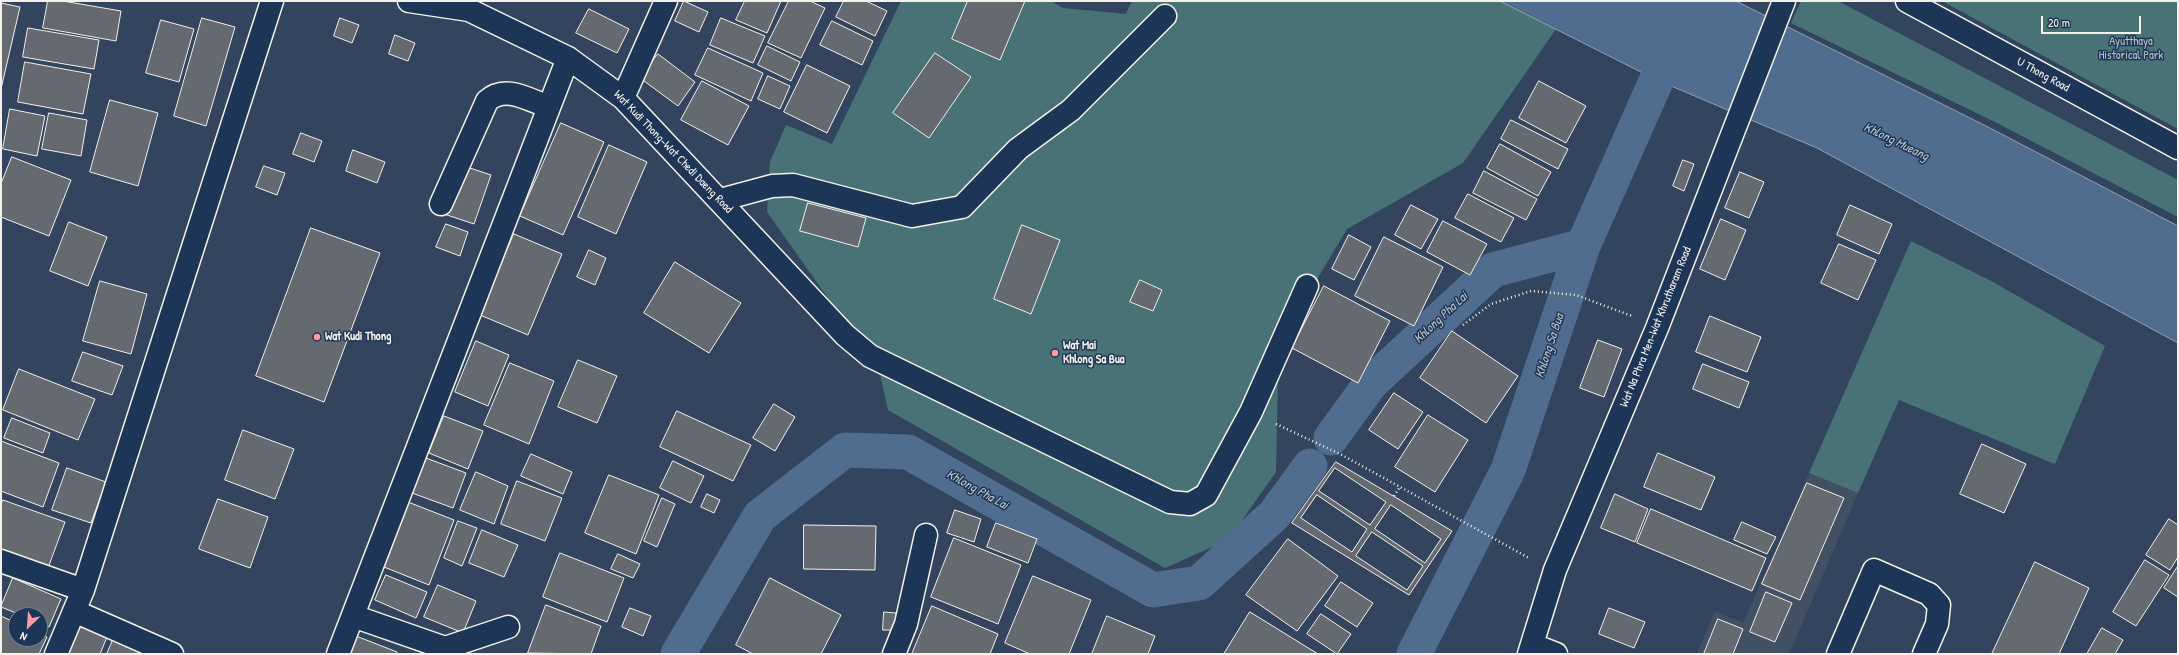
<!DOCTYPE html>
<html>
<head>
<meta charset="utf-8">
<style>
  body { margin:0 }
  #map { position:relative; width:2179px; height:655px; overflow:hidden; background:#33455e; font-family:"Patrick Hand",sans-serif }
  canvas { display:block }
  .frame { position:absolute; inset:0; border:2px solid #f4f1e8; pointer-events:none }
  .north { position:absolute; left:8px; top:607px; width:40px; height:40px; box-sizing:border-box; background:#1d3557; border:1px solid #738091; border-radius:50%; rotate:205deg; font-size:11px; font-weight:700; line-height:16px; text-align:center; color:#f4f1e8 }
  .north::after { content:''; display:block; margin:auto; width:14px; height:18px; background:#ff9aa2; clip-path:polygon(50% 0,100% 100%,50% 72%,0 100%) }
  .scale { position:absolute; left:2041px; top:16px; width:100px; height:18px; box-sizing:border-box; border:2px solid #f4f1e8; border-top:0; padding-left:5px; font-size:12px; line-height:14px; white-space:nowrap; color:#f4f1e8; -webkit-text-stroke:3px #1d3557; paint-order:stroke }
</style>
</head>
<body>
<div id="map">
<canvas width="2179" height="655"></canvas>
<div class="frame"></div>
<div class="north">N</div>
<div class="scale">20 m</div>
</div>
<script>
const c = document.querySelector('canvas').getContext('2d');
c.lineJoin = 'round';
function paint(path, color) { c.fillStyle = color; c.fill(path, 'evenodd'); }
function stroke(path, color, width, dash) { c.strokeStyle = color; c.lineWidth = width; c.lineCap = dash ? 'butt' : 'round'; c.setLineDash(dash || []); c.stroke(path); }
function label(font, color, halo, rows, align = 'center') {
  c.font = font + ' "Patrick Hand",sans-serif'; c.lineWidth = 3; c.setLineDash([]); c.textBaseline = 'middle'; c.strokeStyle = halo; c.fillStyle = color; for (const [text, x, y, turn = 0] of rows) {
    c.save(); c.translate(x, y); c.rotate((+turn || 0) * Math.PI / 180); c.textAlign = isNaN(turn) ? turn : align; if (halo) c.strokeText(text, 0, 0); c.fillText(text, 0, 0); c.restore();
  }
}
paint(new Path2D(`
  M 1809,473 L 1858,493 L 1789,654 L 1697,654 L 1715,611 L 1743,623 Z`), '#425063');
paint(new Path2D(`
  M 901,1 L 1051,1 L 1063,8 L 1126,14 L 1132,1 L 1500,1 L 1556,29 L 1463,163 L 1347,229 L 1310,291 L 1278,375 L 1276,472 L 1228,540 L 1165,568 L 888,410 L 879,370 L 767,212 L 770,162 L 786,125 L 832,144 Z
  M 1801,1 L 1838,1 L 2178,180 L 2178,217 L 1993,121 L 1791,23 Z
  M 1942,1 L 2178,1 L 2178,129 Z
  M 1911,241 L 1993,282 L 2105,346 L 2055,464 L 1899,400 L 1858,493 L 1809,473 Z`), '#497277');
const water = new Path2D(`
  M 1500,1 L 1736,1 L 1988,127 L 2178,226 L 2178,343 L 1817,148 L 1657,80 Z`);
paint(water, '#506c8f');
stroke(water, '#92a1b3', 1);
stroke(new Path2D(`
  M 1331,438 L 1371,383 L 1493,270 L 1583,246
  M 678,654 L 760,516 L 845,450 L 908,452 L 1153,590 L 1199,583 L 1274,515 L 1310,466
  M 1414,654 L 1508,470 L 1583,246 L 1676,36`), '#506c8f', 35);
const building = new Path2D(`
  M 48,1 L 63,1 L 121,11 L 116,41 L 43,28 Z
  M 684,1 L 708,12 L 699,32 L 675,21 Z
  M 745,1 L 781,1 L 767,33 L 736,20 Z
  M 789,1 L 810,1 L 825,8 L 801,58 L 768,43 Z
  M 844,1 L 866,1 L 887,11 L 875,36 L 836,17 Z
  M 968,1 L 1025,1 L 1000,60 L 952,39 Z
  M 1,3 L 20,7 L 1,89 Z
  M 589,9 L 629,29 L 617,53 L 576,33 Z
  M 202,18 L 235,27 L 206,126 L 174,116 Z
  M 340,18 L 359,25 L 352,43 L 334,36 Z
  M 721,18 L 765,36 L 753,63 L 710,45 Z
  M 161,20 L 194,29 L 179,82 L 146,73 Z
  M 832,21 L 873,41 L 862,65 L 820,45 Z
  M 28,28 L 99,40 L 94,69 L 23,57 Z
  M 395,35 L 415,43 L 408,61 L 389,54 Z
  M 767,46 L 800,62 L 791,81 L 758,65 Z
  M 708,48 L 763,73 L 751,101 L 695,75 Z
  M 935,53 L 971,77 L 929,138 L 893,113 Z
  M 658,54 L 695,82 L 678,106 L 640,78 Z
  M 25,62 L 91,74 L 83,114 L 18,102 Z
  M 807,65 L 850,86 L 827,133 L 784,112 Z
  M 768,76 L 790,86 L 780,109 L 758,99 Z
  M 702,81 L 749,106 L 728,145 L 681,120 Z
  M 1539,81 L 1586,106 L 1566,143 L 1519,118 Z
  M 110,100 L 158,113 L 138,186 L 90,172 Z
  M 10,109 L 45,116 L 37,156 L 3,149 Z
  M 49,113 L 87,120 L 81,156 L 42,149 Z
  M 1511,120 L 1568,149 L 1558,169 L 1501,139 Z
  M 561,123 L 604,142 L 563,235 L 520,216 Z
  M 301,133 L 322,141 L 314,162 L 293,154 Z
  M 1500,144 L 1551,172 L 1538,196 L 1487,168 Z
  M 609,145 L 647,162 L 616,234 L 578,217 Z
  M 353,150 L 385,162 L 377,183 L 346,171 Z
  M 12,157 L 71,180 L 49,236 L 1,217 L 1,184 Z
  M 1683,160 L 1694,164 L 1684,191 L 1673,186 Z
  M 461,165 L 491,175 L 474,224 L 444,214 Z
  M 264,166 L 285,173 L 277,195 L 256,187 Z
  M 1484,171 L 1537,199 L 1526,220 L 1473,193 Z
  M 1740,172 L 1764,182 L 1749,218 L 1725,208 Z
  M 1468,194 L 1514,218 L 1501,242 L 1455,218 Z
  M 808,203 L 866,218 L 858,247 L 800,231 Z
  M 1411,205 L 1438,219 L 1421,249 L 1395,235 Z
  M 1850,205 L 1892,224 L 1879,254 L 1837,235 Z
  M 1721,219 L 1746,230 L 1725,280 L 1700,269 Z
  M 1443,221 L 1487,244 L 1470,275 L 1427,252 Z
  M 69,222 L 107,237 L 88,286 L 50,271 Z
  M 446,224 L 468,232 L 460,256 L 436,247 Z
  M 1022,225 L 1060,240 L 1031,314 L 994,299 Z
  M 311,228 L 380,253 L 324,402 L 256,376 Z
  M 514,234 L 562,254 L 528,335 L 480,315 Z
  M 1349,235 L 1371,247 L 1354,280 L 1332,269 Z
  M 1384,237 L 1443,267 L 1414,326 L 1355,296 Z
  M 1839,244 L 1876,260 L 1858,300 L 1821,283 Z
  M 589,250 L 606,258 L 595,285 L 577,277 Z
  M 675,262 L 741,303 L 709,353 L 644,313 Z
  M 1140,280 L 1162,290 L 1153,311 L 1130,302 Z
  M 100,281 L 147,294 L 131,354 L 83,341 Z
  M 1324,286 L 1390,321 L 1358,383 L 1292,348 Z
  M 1710,316 L 1761,337 L 1747,372 L 1696,352 Z
  M 1452,331 L 1518,376 L 1486,423 L 1420,378 Z
  M 1598,340 L 1622,349 L 1604,397 L 1580,388 Z
  M 476,341 L 509,355 L 488,406 L 455,392 Z
  M 83,352 L 123,366 L 112,395 L 72,381 Z
  M 578,360 L 617,376 L 597,423 L 558,407 Z
  M 510,363 L 554,381 L 529,444 L 484,425 Z
  M 1703,364 L 1749,382 L 1739,408 L 1693,389 Z
  M 19,369 L 95,399 L 78,440 L 3,410 Z
  M 1394,393 L 1423,412 L 1398,449 L 1369,430 Z
  M 774,404 L 795,417 L 775,451 L 753,438 Z
  M 677,411 L 751,445 L 733,481 L 660,447 Z
  M 1428,415 L 1468,440 L 1435,492 L 1395,467 Z
  M 444,416 L 483,431 L 468,469 L 429,453 Z
  M 12,418 L 50,433 L 43,453 L 4,438 Z
  M 243,430 L 294,449 L 275,499 L 225,480 Z
  M 1,441 L 59,463 L 43,507 L 1,491 Z
  M 1982,444 L 2026,464 L 2004,513 L 1960,494 Z
  M 1658,453 L 1715,477 L 1701,510 L 1644,487 Z
  M 531,454 L 572,472 L 563,494 L 521,476 Z
  M 426,458 L 466,473 L 453,508 L 412,493 Z
  M 673,461 L 704,476 L 691,503 L 660,488 Z
  M 1336,462 L 1452,531 L 1409,595 L 1292,523 Z
  M 67,468 L 106,482 L 91,523 L 52,510 Z
  M 1335,468 L 1386,502 L 1370,525 L 1319,491 Z
  M 476,472 L 508,486 L 494,524 L 460,510 Z
  M 609,475 L 659,495 L 636,554 L 585,533 Z
  M 517,481 L 562,498 L 545,541 L 501,524 Z
  M 1807,483 L 1844,498 L 1800,600 L 1762,584 Z
  M 707,494 L 720,500 L 714,513 L 701,507 Z
  M 1615,494 L 1648,509 L 1635,542 L 1601,528 Z
  M 1317,495 L 1367,529 L 1352,552 L 1301,518 Z
  M 662,498 L 675,504 L 657,547 L 644,541 Z
  M 218,499 L 268,517 L 250,568 L 199,549 Z
  M 3,500 L 65,522 L 48,568 L 1,552 L 1,505 Z
  M 408,502 L 454,520 L 429,585 L 384,567 Z
  M 1391,505 L 1441,539 L 1425,563 L 1375,529 Z
  M 1651,509 L 1766,558 L 1752,591 L 1637,543 Z
  M 955,510 L 981,519 L 974,542 L 947,533 Z
  M 2169,519 L 2178,525 L 2178,557 L 2170,570 L 2146,555 Z
  M 458,521 L 477,528 L 462,566 L 444,558 Z
  M 1742,522 L 1776,537 L 1767,554 L 1734,540 Z
  M 996,523 L 1037,539 L 1028,563 L 987,547 Z
  M 804,525 L 876,526 L 875,570 L 804,569 Z
  M 482,530 L 518,545 L 504,577 L 469,563 Z
  M 1372,532 L 1423,566 L 1407,590 L 1356,556 Z
  M 954,538 L 1021,565 L 998,624 L 931,597 Z
  M 1288,539 L 1338,576 L 1297,631 L 1246,595 Z
  M 560,553 L 624,578 L 607,622 L 543,597 Z
  M 618,554 L 640,564 L 633,578 L 611,569 Z
  M 2145,560 L 2169,575 L 2136,626 L 2113,612 Z
  M 2035,562 L 2089,588 L 2059,654 L 1992,654 Z
  M 2178,566 L 2178,597 L 2164,588 Z
  M 386,575 L 427,592 L 416,618 L 375,600 Z
  M 1033,576 L 1091,600 L 1069,654 L 1030,654 L 1005,643 Z
  M 13,578 L 61,599 L 49,627 L 40,623 L 40,615 L 21,615 L 1,607 Z
  M 770,578 L 841,615 L 821,654 L 753,654 L 736,645 Z
  M 1341,582 L 1373,603 L 1357,627 L 1325,606 Z
  M 438,585 L 476,601 L 463,633 L 424,617 Z
  M 1766,592 L 1792,603 L 1775,642 L 1750,632 Z
  M 546,605 L 601,626 L 591,654 L 528,653 Z
  M 932,606 L 998,634 L 990,654 L 912,654 Z
  M 630,608 L 651,616 L 643,636 L 622,627 Z
  M 1609,608 L 1645,622 L 1634,648 L 1599,634 Z
  M 884,612 L 896,613 L 896,630 L 883,630 Z
  M 1250,612 L 1318,654 L 1224,654 Z
  M 1321,614 L 1351,634 L 1337,654 L 1307,634 Z
  M 1,616 L 16,623 L 16,639 L 40,639 L 40,634 L 47,637 L 39,654 L 1,654 Z
  M 1107,616 L 1155,636 L 1148,654 L 1092,654 Z
  M 1718,619 L 1743,629 L 1733,654 L 1704,654 Z
  M 72,622 L 107,637 L 100,654 L 58,654 Z
  M 2102,628 L 2123,640 L 2115,654 L 2087,654 Z
  M 356,636 L 397,652 L 397,654 L 349,654 Z
  M 113,640 L 145,654 L 107,654 Z`);
paint(building, '#656a70');
stroke(building, '#f4f1e8', 1);
const minor = new Path2D(`
  M 409,1 L 469,10 L 568,58 L 623,98 L 845,335 L 870,356 L 1170,502 L 1190,504 L 1206,495 L 1251,412 L 1307,286
  M 623,98 L 666,1
  M 720,200 L 772,186 L 793,185 L 912,216 L 962,207 L 1018,149 L 1071,110 L 1165,16
  M 441,204 L 487,101 C 505,84 529,100 549,107
  M 1,561 L 83,590
  M 74,611 L 172,654
  M 353,616 L 445,648 L 508,627
  M 1533,645 L 1556,654
  M 56,654 L 83,590 L 272,1
  M 338,654 L 568,58
  M 894,654 L 906,624 L 926,535
  M 1529,654 L 1555,570 L 1657,328 L 1784,1
  M 1838,654 L 1874,570 L 1929,594 L 1939,605 L 1937,624 L 1924,654`);
const major = new Path2D(`
  M 1907,1 L 2178,148`);
stroke(minor, '#f4f1e8', 25);
stroke(major, '#f4f1e8', 25);
stroke(new Path2D(`
  M 1463,325 L 1491,304 L 1531,291 L 1576,295 L 1632,316
  M 1276,424 L 1342,455 L 1529,558
  M 1394,496 L 1400,487`), '#f4f1e8', 2.5, [1, 3]);
stroke(minor, '#1d3557', 22);
stroke(major, '#1d3557', 22);
for (const [x, y, r, color] of [
  [317,337,4,"#ff9aa2"],
  [1055,353,4,"#ff9aa2"]
]) { const dot = new Path2D(); dot.arc(x, y, r, 0, 2 * Math.PI); c.fillStyle = color; c.fill(dot); stroke(dot, '#1d3557', 1.5); }
label('12px', '#b8c5c0', '#1d3557', [
  ["Ayutthaya",2131,42],
  ["Historical Park",2131,56]
]);
label('12px', '#f4f1e8', '#1d3557', [
  ["U Thong Road",2043,75,29],
  ["Wat Kudi Thong-Wat Chedi Daeng Road",673,152,46],
  ["Wat Na Phra Men-Wat Khrutharam Road",1656,327,-68]
]);
label('bold 12px', '#f4f1e8', '#1d3557', [
  ["Wat Kudi Thong",325,337],
  ["Wat Mai",1063,346],
  ["Khlong Sa Bua",1063,360]
], 'left');
label('italic 13px', '#bbc2c9', '#1d3557', [
  ["Khlong Mueang",1896,142,26],
  ["Khlong Pha Lai",1441,318,-43],
  ["Khlong Sa Bua",1550,346,-72],
  ["Khlong Pha Lai",977,490,29]
]);
</script>
</body>
</html>
